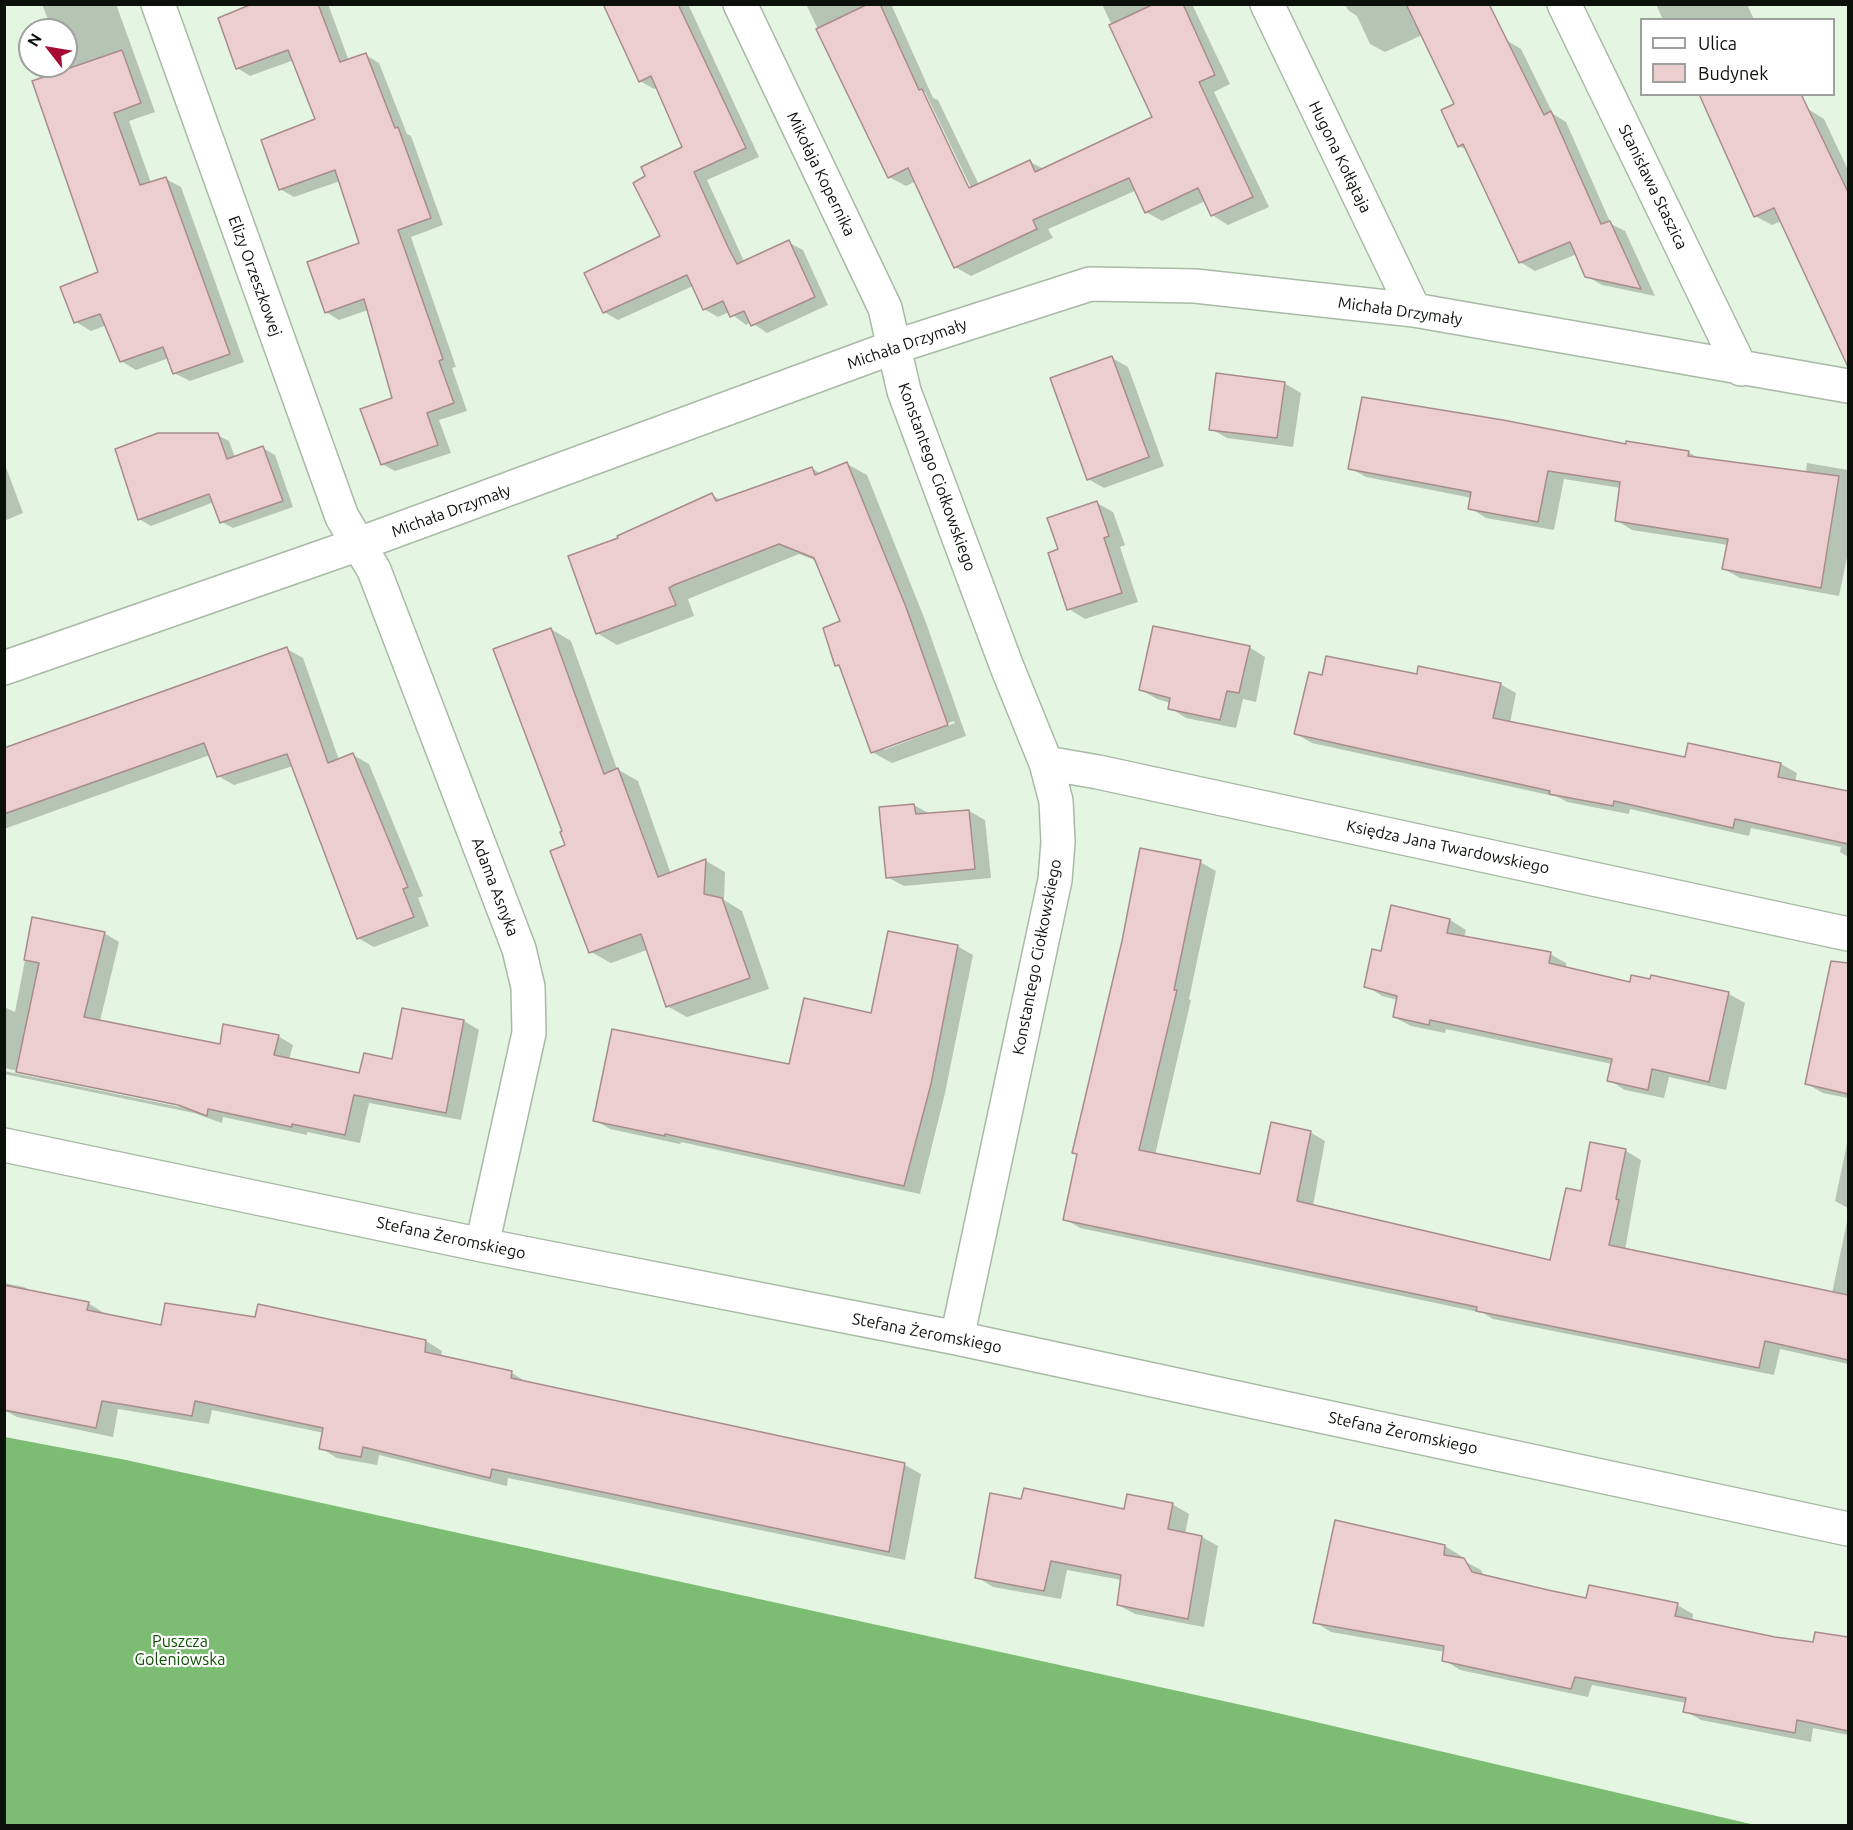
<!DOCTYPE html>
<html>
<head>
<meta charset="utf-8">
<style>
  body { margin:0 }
  #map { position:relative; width:1853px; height:1830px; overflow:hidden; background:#e4f6e1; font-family:Ubuntu,sans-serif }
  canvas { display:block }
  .frame { position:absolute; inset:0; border:6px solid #0b110a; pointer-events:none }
  .legend { position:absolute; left:1640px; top:18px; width:195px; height:78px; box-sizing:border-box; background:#fff; border:2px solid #9da09d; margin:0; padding:8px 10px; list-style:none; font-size:18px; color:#0b110a }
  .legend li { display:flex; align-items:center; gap:12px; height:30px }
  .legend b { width:30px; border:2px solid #9da09d }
  .north { position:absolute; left:18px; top:18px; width:60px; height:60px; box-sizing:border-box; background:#fff; border:2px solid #9da09d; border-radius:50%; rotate:301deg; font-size:16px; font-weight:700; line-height:24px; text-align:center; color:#0b110a }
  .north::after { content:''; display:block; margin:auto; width:21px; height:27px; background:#a60b33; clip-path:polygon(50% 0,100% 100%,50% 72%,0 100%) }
</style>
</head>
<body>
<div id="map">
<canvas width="1853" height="1830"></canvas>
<div class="frame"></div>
<ul class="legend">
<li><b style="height:8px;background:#fff"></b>Ulica</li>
<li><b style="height:16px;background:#eccece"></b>Budynek</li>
</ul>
<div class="north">N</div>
</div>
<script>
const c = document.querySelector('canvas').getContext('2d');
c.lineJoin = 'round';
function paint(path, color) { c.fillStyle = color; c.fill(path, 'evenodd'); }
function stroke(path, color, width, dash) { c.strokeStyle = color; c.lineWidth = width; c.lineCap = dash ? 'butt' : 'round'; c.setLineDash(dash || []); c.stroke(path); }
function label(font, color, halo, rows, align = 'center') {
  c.font = font + ' Ubuntu,sans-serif'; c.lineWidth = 4.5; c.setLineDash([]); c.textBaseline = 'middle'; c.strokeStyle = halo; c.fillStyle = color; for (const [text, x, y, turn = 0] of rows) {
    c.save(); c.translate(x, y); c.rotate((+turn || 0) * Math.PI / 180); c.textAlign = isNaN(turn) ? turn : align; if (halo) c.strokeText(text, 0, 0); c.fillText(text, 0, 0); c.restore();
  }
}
paint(new Path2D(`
  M 5,1437 L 126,1460 L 1269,1711 L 1755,1825 L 5,1825 Z`), '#7dbd73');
paint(new Path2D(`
  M 42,4 L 116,4 L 155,112 L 129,121 L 151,183 L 166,179 L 181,187 L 244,362 L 190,381 L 174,373 L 169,358 L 136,370 L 121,361 L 107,325 L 91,331 L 76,322 L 100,273 L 64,66 L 66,30 L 52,30 Z
  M 256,4 L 328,4 L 349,61 L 366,55 L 379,63 L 407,134 L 411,136 L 443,225 L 411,237 L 456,367 L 452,368 L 467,411 L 439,420 L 451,453 L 395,471 L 382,464 L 394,399 L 368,310 L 339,320 L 326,312 L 361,244 L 340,181 L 294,197 L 280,189 L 316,120 L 294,60 L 250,76 L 237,68 Z
  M 628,4 L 688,4 L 759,157 L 707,180 L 743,259 L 745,262 L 788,242 L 803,250 L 828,305 L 767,333 L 751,322 L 746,325 L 729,312 L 718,317 L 704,309 L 693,286 L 618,320 L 604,312 L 662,237 L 684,148 L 657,88 L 654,89 L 640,81 Z
  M 806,4 L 891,4 L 933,98 L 938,100 L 979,185 L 1030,162 L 1044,169 L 1154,117 L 1102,4 L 1192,4 L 1230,84 L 1214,92 L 1269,207 L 1228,225 L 1212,215 L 1205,201 L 1162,221 L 1146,212 L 1137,190 L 1048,229 L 1053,238 L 971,276 L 955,267 L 916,181 L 906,186 L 889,177 ZM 921,92 L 925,92 L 974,194 L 971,195 Z
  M 1345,4 L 1478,4 L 1506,40 L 1521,49 L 1553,114 L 1566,122 L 1611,224 L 1625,231 L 1655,296 L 1602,285 L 1586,276 L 1577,254 L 1535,271 L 1520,262 L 1467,150 L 1459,146 L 1456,105 L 1422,35 L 1385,52 L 1370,44 L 1357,16 L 1348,10 Z
  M 1656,4 L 1747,4 L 1754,20 L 1663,20 Z
  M 1808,109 L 1824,119 L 1848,170 L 1848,317 L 1840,321 L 1782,221 L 1772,225 L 1755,216 Z
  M 1112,358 L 1128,367 L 1164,466 L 1104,488 L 1088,479 Z
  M 1284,383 L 1301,393 L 1293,447 L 1227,438 L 1211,429 Z
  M 217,435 L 229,441 L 235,457 L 263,448 L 275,455 L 293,507 L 233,528 L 222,522 L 214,502 L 151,526 L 139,519 Z
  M 1627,446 L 1688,452 L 1700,459 L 1806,473 L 1807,463 L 1848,470 L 1848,553 L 1839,596 L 1740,578 L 1724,569 L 1728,545 L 1632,530 L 1616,520 L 1621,488 L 1564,479 L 1554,530 L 1486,518 L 1470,508 L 1472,498 L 1366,477 L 1350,468 Z
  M 4,462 L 23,513 L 4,521 Z
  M 847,464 L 867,475 L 925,620 L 966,736 L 892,763 L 872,752 L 841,668 L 836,665 L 842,622 L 817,561 L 799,554 L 688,599 L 694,616 L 617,645 L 597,633 L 620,539 L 712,495 L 722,501 L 812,468 L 821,474 ZM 954,721 L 955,723 L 884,750 L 884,747 Z
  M 1097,503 L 1113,512 L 1125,545 L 1120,547 L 1138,602 L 1085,619 L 1069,609 L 1060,550 Z
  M 551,629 L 571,641 L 617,769 L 638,781 L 671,874 L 706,861 L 725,872 L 724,900 L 742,911 L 769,989 L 687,1017 L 667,1006 L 647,950 L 611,963 L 591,952 L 567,846 Z
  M 1249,647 L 1265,657 L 1256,702 L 1243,699 L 1236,728 L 1186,718 L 1170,708 L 1171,703 L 1157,699 L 1141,690 Z
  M 287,649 L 303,658 L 339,760 L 353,755 L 369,764 L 423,896 L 418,898 L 429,926 L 374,947 L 358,938 L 293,766 L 234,785 L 218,776 L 210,755 L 4,829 L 4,749 Z
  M 1418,676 L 1500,684 L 1516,693 L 1510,723 L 1686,758 L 1781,764 L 1797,773 L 1795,782 L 1848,792 L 1848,857 L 1840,852 L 1841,847 L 1751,828 L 1749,836 L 1630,809 L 1629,814 L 1567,802 L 1558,797 L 1312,743 L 1296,734 L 1323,677 Z
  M 914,805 L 930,814 L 969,811 L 985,820 L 991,878 L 904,886 L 887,877 Z
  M 1200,862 L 1216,871 L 1189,999 L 1191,1000 L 1155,1155 L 1261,1176 L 1310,1132 L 1325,1141 L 1313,1206 L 1551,1261 L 1582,1193 L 1592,1143 L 1626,1151 L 1641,1160 L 1625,1250 L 1832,1293 L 1848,1217 L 1848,1364 L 1780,1349 L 1774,1375 L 1493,1319 L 1483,1313 L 1080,1228 L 1065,1219 L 1078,1155 L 1074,1152 Z
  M 33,919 L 104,933 L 119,942 L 100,1021 L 221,1046 L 278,1036 L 293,1045 L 289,1060 L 360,1075 L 393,1061 L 464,1021 L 479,1030 L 461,1120 L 369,1103 L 360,1143 L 307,1132 L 307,1135 L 223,1117 L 222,1123 L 194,1113 L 4,1074 L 4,1071 L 185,1108 L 185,1105 L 4,1068 L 4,1007 L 15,1012 Z
  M 1450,920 L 1466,930 L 1464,937 L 1550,954 L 1566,963 L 1566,968 L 1631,984 L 1729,994 L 1745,1003 L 1726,1090 L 1669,1077 L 1664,1098 L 1625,1090 L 1609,1080 L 1612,1064 L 1446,1029 L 1445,1033 L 1411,1026 L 1394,1017 L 1398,1000 L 1382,996 L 1366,986 L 1382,953 Z
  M 957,946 L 973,955 L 945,1093 L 920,1194 L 681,1142 L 680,1144 L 610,1129 L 594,1120 L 790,1065 L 872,1015 Z
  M 1843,1019 L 1848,1020 L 1848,1098 L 1823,1093 L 1807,1084 Z
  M 1848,1139 L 1848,1208 L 1835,1201 Z
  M 4,1283 L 24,1287 L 33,1292 L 88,1303 L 104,1313 L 104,1315 L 163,1327 L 256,1319 L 259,1305 L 426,1341 L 442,1351 L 441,1357 L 512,1373 L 528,1383 L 905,1465 L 921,1474 L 905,1560 L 508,1478 L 507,1486 L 379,1455 L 377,1465 L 337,1458 L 321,1448 L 324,1433 L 212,1410 L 209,1424 L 118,1409 L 113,1437 L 17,1417 L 4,1410 Z
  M 1022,1501 L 1125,1511 L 1172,1504 L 1189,1514 L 1185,1534 L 1202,1537 L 1218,1546 L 1204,1627 L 1135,1614 L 1118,1605 L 1122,1580 L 1067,1570 L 1061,1599 L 993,1587 L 977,1577 Z
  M 1445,1546 L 1461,1556 L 1460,1559 L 1481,1570 L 1484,1577 L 1587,1600 L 1677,1605 L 1693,1614 L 1692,1621 L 1774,1638 L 1814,1644 L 1816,1633 L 1848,1640 L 1848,1735 L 1813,1728 L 1811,1742 L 1701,1720 L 1685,1711 L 1686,1703 L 1592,1685 L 1588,1697 L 1460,1670 L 1444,1660 L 1445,1652 L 1331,1632 L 1315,1622 Z`), '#0003');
const building = new Path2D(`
  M 252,4 L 318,4 L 340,62 L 366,53 L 395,128 L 398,127 L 431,218 L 398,230 L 443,359 L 439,361 L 454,403 L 427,413 L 438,445 L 381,465 L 360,409 L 392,398 L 364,299 L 325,313 L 307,262 L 359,243 L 335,170 L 279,190 L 261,140 L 315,119 L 288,50 L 236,69 L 218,18 Z
  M 603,4 L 678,4 L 746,148 L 694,172 L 729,249 L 737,264 L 789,240 L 815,297 L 751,326 L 744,311 L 730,317 L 723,301 L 703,310 L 687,275 L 603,313 L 584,273 L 660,236 L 633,183 L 645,176 L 641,167 L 682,147 L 651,76 L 639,82 Z
  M 868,4 L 880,4 L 919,90 L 922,89 L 969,188 L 1030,160 L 1035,172 L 1152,117 L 1109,25 L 1154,4 L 1183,4 L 1215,75 L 1199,82 L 1253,197 L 1211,216 L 1198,188 L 1145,213 L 1129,178 L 1033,220 L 1037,229 L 954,268 L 908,168 L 888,178 L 816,29 Z
  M 1406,4 L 1489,4 L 1544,115 L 1551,111 L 1601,224 L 1610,221 L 1641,289 L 1585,277 L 1570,242 L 1519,263 L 1463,144 L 1458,147 L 1441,110 L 1454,104 Z
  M 122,50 L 141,103 L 114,113 L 140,185 L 166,177 L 230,354 L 173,374 L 163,347 L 120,362 L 100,314 L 74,323 L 60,287 L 98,272 L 32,81 Z
  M 1699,94 L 1801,94 L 1848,192 L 1848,367 L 1774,208 L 1754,217 Z
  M 1112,356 L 1149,457 L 1087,480 L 1050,378 Z
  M 1216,373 L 1285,382 L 1277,438 L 1209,430 Z
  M 1362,397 L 1503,420 L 1626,444 L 1626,441 L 1689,451 L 1688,456 L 1839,476 L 1821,588 L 1722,569 L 1728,539 L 1615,521 L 1620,482 L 1548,471 L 1538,522 L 1468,509 L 1471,492 L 1348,469 Z
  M 158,433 L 218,433 L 227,459 L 263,446 L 283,501 L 220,523 L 209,494 L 138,520 L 115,449 Z
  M 847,462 L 906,607 L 948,725 L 871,753 L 839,665 L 835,666 L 823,628 L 840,621 L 814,558 L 779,544 L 674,585 L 669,588 L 676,605 L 596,634 L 568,556 L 618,538 L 617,536 L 712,493 L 716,501 L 812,467 L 815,475 Z
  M 1097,501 L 1109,536 L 1104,538 L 1122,593 L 1067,610 L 1048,553 L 1058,549 L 1047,518 Z
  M 1153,626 L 1250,646 L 1239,693 L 1227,691 L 1220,720 L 1168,709 L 1170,698 L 1139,690 Z
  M 551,628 L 604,774 L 618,768 L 658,877 L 706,859 L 704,894 L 722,898 L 750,978 L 666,1007 L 641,934 L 589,953 L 550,851 L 565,845 L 560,832 L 562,831 L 493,649 Z
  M 287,647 L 328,763 L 353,753 L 408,887 L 403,889 L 414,917 L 357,939 L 287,754 L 217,777 L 204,743 L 4,814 L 4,748 Z
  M 1326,656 L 1417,674 L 1418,666 L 1501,683 L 1493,718 L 1685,757 L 1688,743 L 1781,763 L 1778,777 L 1848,791 L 1848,844 L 1735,819 L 1733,828 L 1614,801 L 1613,806 L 1549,794 L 1550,791 L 1294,734 L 1309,672 L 1322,675 Z
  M 914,804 L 916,814 L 969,810 L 975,869 L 886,878 L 879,807 Z
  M 1140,848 L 1201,860 L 1174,990 L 1177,990 L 1139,1150 L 1260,1174 L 1271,1122 L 1311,1131 L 1297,1201 L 1550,1260 L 1566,1188 L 1581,1191 L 1590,1142 L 1626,1149 L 1616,1199 L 1619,1200 L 1609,1245 L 1848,1295 L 1848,1360 L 1765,1341 L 1759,1368 L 1476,1311 L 1477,1307 L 1063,1220 L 1077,1154 L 1072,1153 L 1122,941 Z
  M 1391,905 L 1450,919 L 1447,933 L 1551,952 L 1549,963 L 1630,982 L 1631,975 L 1650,979 L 1651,975 L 1729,992 L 1709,1082 L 1652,1069 L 1648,1090 L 1607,1081 L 1612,1059 L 1430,1020 L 1429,1025 L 1393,1017 L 1397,996 L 1364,987 L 1372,949 L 1381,951 Z
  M 32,917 L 105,932 L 84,1017 L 220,1044 L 223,1024 L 279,1035 L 274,1055 L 359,1073 L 364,1053 L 392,1059 L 402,1008 L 464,1020 L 446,1113 L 354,1095 L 345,1135 L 292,1124 L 292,1127 L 208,1109 L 207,1116 L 178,1105 L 16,1072 L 39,963 L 24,960 Z
  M 888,931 L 958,945 L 931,1084 L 904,1186 L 665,1134 L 665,1136 L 593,1121 L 612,1029 L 789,1064 L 804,998 L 871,1013 Z
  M 1831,961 L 1848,963 L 1848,1094 L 1805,1084 Z
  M 4,1285 L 89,1302 L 87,1310 L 161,1325 L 165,1303 L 255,1317 L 258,1304 L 426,1340 L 425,1352 L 512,1371 L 511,1378 L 905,1463 L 889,1552 L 492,1469 L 490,1478 L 363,1447 L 361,1457 L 319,1449 L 323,1428 L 195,1401 L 192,1416 L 102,1401 L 96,1428 L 4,1410 Z
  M 1024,1488 L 1124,1509 L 1127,1494 L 1173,1503 L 1168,1529 L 1202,1536 L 1188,1619 L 1117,1605 L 1121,1575 L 1051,1561 L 1044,1591 L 975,1578 L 990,1493 L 1021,1499 Z
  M 1335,1520 L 1445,1545 L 1444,1555 L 1464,1558 L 1472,1572 L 1548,1590 L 1586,1598 L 1589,1585 L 1678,1603 L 1675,1616 L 1775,1637 L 1813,1642 L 1815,1632 L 1848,1637 L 1848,1731 L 1797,1720 L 1795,1733 L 1683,1712 L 1686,1698 L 1575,1677 L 1571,1689 L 1442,1661 L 1444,1646 L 1313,1623 Z`);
paint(building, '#eccece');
stroke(building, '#a88c8c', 1.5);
const minor = new Path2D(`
  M 158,4 L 342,517 L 374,570 L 519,949 L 528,987 L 529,1033 L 482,1245
  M 740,4 L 885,308 L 904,391 L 1007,667 L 1046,763 L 1056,801 L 1058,842 L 1055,880 L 957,1338
  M 1267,4 L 1414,310
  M 1564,4 L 1741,369
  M 4,668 L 359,544 L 894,347 L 1090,284 L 1195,286 L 1414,310 L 1848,386
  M 1046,763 L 1098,772 L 1848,934
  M 4,1145 L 482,1245 L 957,1338 L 1848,1529`);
stroke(minor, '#a8baa6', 36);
stroke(minor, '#fff', 33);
label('16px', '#0b110a', '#fff', [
  ["Hugona Kołłątaja",1340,157,64],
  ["Mikołaja Kopernika",821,174,64],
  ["Stanisława Staszica",1653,187,64],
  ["Elizy Orzeszkowej",255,276,70],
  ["Michała Drzymały",1400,311,8],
  ["Michała Drzymały",907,344,-19],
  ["Konstantego Ciołkowskiego",937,477,70],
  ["Michała Drzymały",451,511,-20],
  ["Księdza Jana Twardowskiego",1448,847,12],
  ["Adama Asnyka",495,887,69],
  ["Konstantego Ciołkowskiego",1037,957,-79],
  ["Stefana Żeromskiego",451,1238,12],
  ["Stefana Żeromskiego",927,1333,11],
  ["Stefana Żeromskiego",1403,1433,12]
]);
label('16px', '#0f5103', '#fff', [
  ["Puszcza",180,1642],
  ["Goleniowska",180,1660]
]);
</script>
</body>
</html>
